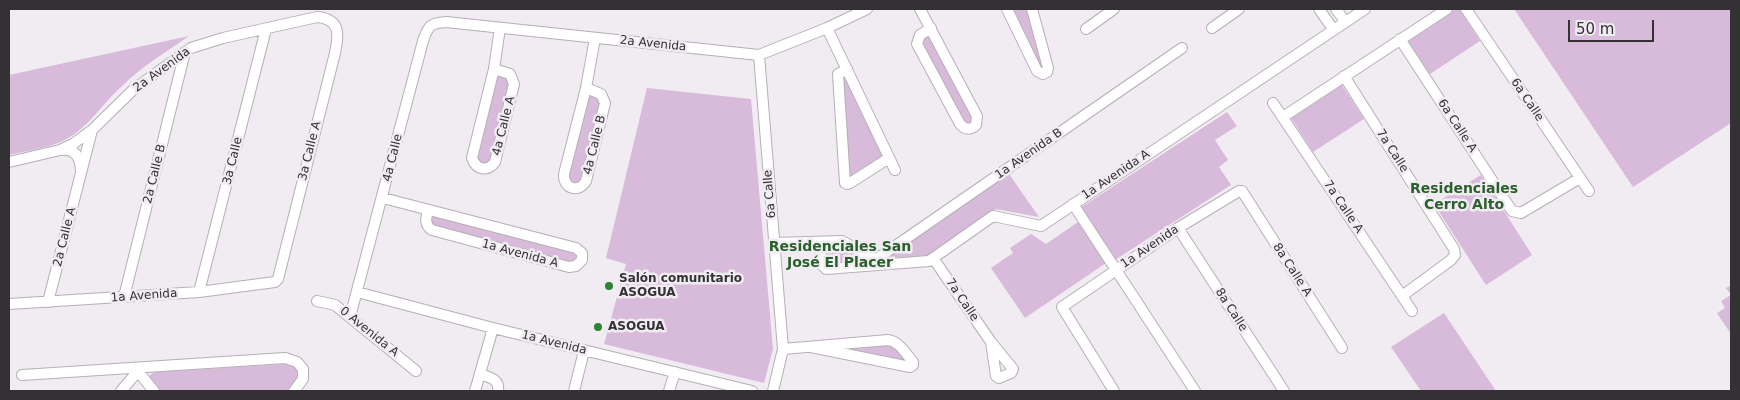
<!DOCTYPE html>
<html>
<head>
<meta charset="utf-8">
<style>
  body { margin:0 }
  #map { position:relative; width:1740px; height:400px; overflow:hidden; background:#f1ebf2; font-family:"DejaVu Sans",sans-serif }
  canvas { display:block }
  .frame { position:absolute; inset:0; border:10px solid #333133; pointer-events:none }
  .scale { position:absolute; left:1568px; top:20px; width:86px; height:22px; box-sizing:border-box; border:2px solid #333133; border-top:0; padding-left:6px; font-size:15px; line-height:18px; white-space:nowrap; color:#333133; -webkit-text-stroke:4px #f1ebf2; paint-order:stroke }
</style>
</head>
<body>
<div id="map">
<canvas width="1740" height="400"></canvas>
<div class="frame"></div>
<div class="scale">50 m</div>
</div>
<script>
const c = document.querySelector('canvas').getContext('2d');
c.lineJoin = 'round';
function paint(path, color) { c.fillStyle = color; c.fill(path, 'evenodd'); }
function stroke(path, color, width, dash) { c.strokeStyle = color; c.lineWidth = width; c.lineCap = dash ? 'butt' : 'round'; c.setLineDash(dash || []); c.stroke(path); }
function label(font, color, halo, rows, align = 'center') {
  c.font = font + ' "DejaVu Sans",sans-serif'; c.lineWidth = 5; c.setLineDash([]); c.textBaseline = 'middle'; c.strokeStyle = halo; c.fillStyle = color; for (const [text, x, y, turn = 0] of rows) {
    c.save(); c.translate(x, y); c.rotate((+turn || 0) * Math.PI / 180); c.textAlign = isNaN(turn) ? turn : align; if (halo) c.strokeText(text, 0, 0); c.fillText(text, 0, 0); c.restore();
  }
}
paint(new Path2D(`
  M 1007,9 L 1032,9 L 1048,68 L 1043,74 Z
  M 1455,9 L 1459,9 L 1480,41 L 1430,74 L 1407,40 Z
  M 1514,9 L 1731,9 L 1731,123 L 1633,187 Z
  M 931,28 L 977,116 L 968,129 L 917,40 Z
  M 189,36 C 166,52 141,67 121,87 C 102,104 88,128 65,140 C 48,148 27,151 9,155 L 9,75 Z
  M 494,69 L 512,77 L 495,158 L 487,169 L 473,154 Z
  M 847,69 L 889,158 L 847,184 L 838,74 Z
  M 1342,85 L 1364,119 L 1313,152 L 1291,118 Z
  M 586,88 L 603,96 L 586,181 L 574,189 L 564,174 Z
  M 647,88 L 751,99 L 773,349 L 764,383 L 604,344 L 626,264 L 606,258 Z
  M 1227,112 L 1237,126 L 1215,140 L 1228,160 L 1219,167 L 1231,185 L 1115,260 L 1080,208 Z
  M 1009,174 L 1039,217 L 996,209 L 927,256 L 884,258 Z
  M 1481,175 L 1532,255 L 1486,285 L 1434,204 Z
  M 428,210 L 580,251 L 576,266 L 432,230 Z
  M 1078,222 L 1106,263 L 1025,318 L 991,268 L 1013,253 L 1010,248 L 1031,234 L 1046,244 Z
  M 842,241 L 884,265 L 826,269 L 819,242 Z
  M 1731,285 L 1731,334 L 1717,313 L 1725,308 L 1721,301 L 1731,295 L 1726,288 Z
  M 1444,313 L 1496,391 L 1421,391 L 1391,347 Z
  M 888,340 L 913,362 L 811,347 Z
  M 285,364 C 306,365 298,381 289,391 L 160,391 L 149,376 L 154,372 Z`), '#d8bbda');
const minor = new Path2D(`
  M 920,9 L 977,116 L 976,125 C 971,130 965,130 960,124 L 917,44 L 920,35 L 931,28
  M 1007,9 L 1037,71 L 1043,74 L 1047,72 L 1048,68 L 1032,9
  M 1319,9 L 1333,29
  M 1336,9 L 1345,21
  M 1466,9 L 1589,191
  M 827,28 L 895,170
  M 1212,28 L 1239,9
  M 1086,29 L 1114,9
  M 1400,39 L 1512,211 L 1521,213 L 1580,178
  M 759,55 L 783,349 L 773,391
  M 494,69 L 510,74 L 514,84 L 495,162 C 488,172 476,170 472,158 L 494,69 L 500,28
  M 847,69 L 838,74 L 845,183 L 847,184 L 850,183 L 889,158
  M 1344,76 L 1454,249 L 1455,255 L 1451,260 L 1402,296
  M 586,88 L 601,94 L 605,103 L 586,181 C 578,194 563,188 564,174 L 586,88 L 595,38
  M 1273,103 L 1412,311
  M 1283,117 L 1447,9
  M 61,150 C 75,148 80,157 81,170
  M 9,162 L 60,150 L 73,144 L 92,130 L 134,89 L 191,48 L 223,38 L 317,17 C 341,19 339,35 335,53 L 278,279 L 275,282 L 199,292 L 9,304
  M 383,198 L 576,248 L 582,253 L 582,260 L 576,266 L 569,267 L 432,230 C 424,225 426,218 428,210
  M 1073,204 L 1195,391
  M 1178,228 L 1284,391
  M 819,242 L 823,266 L 826,269 L 929,261 L 993,216 L 1041,226 L 1365,9
  M 774,243 L 842,241 L 880,262
  M 933,258 L 991,342 L 996,376 L 999,378 L 1011,373 L 1013,369 L 991,342
  M 875,260 L 1182,48
  M 199,292 L 266,29
  M 357,292 L 493,328 L 752,391
  M 124,297 L 185,52
  M 317,301 L 335,305 L 416,371
  M 48,302 L 92,130
  M 350,317 L 423,41 C 428,27 429,23 446,22 L 759,55 L 827,28 L 867,9
  M 783,349 L 888,340 C 899,341 906,354 913,362 L 913,365 L 910,367 L 811,347
  M 135,368 L 154,391
  M 480,374 C 489,377 500,379 498,391
  M 22,375 L 285,358 L 297,362 L 303,369 L 303,379 L 294,391
  M 121,391 L 138,371
  M 475,391 L 493,328
  M 574,391 L 584,351
  M 669,391 L 675,372
  M 1114,391 L 1062,307 L 1178,228 L 1239,191 L 1242,191 L 1342,348`);
stroke(minor, '#b5afb6', 12);
stroke(minor, '#fff', 10);
for (const [x, y, r, color] of [
  [609,286,5,"#2d8433"],
  [598,327,5,"#2d8433"]
]) { const dot = new Path2D(); dot.arc(x, y, r, 0, 2 * Math.PI); c.fillStyle = color; c.fill(dot); stroke(dot, '#f1ebf2', 2); }
label('12px', '#333133', '#f1ebf2', [
  ["2a Avenida",653,44,6],
  ["2a Avenida",162,70,-36],
  ["6a Calle",1527,100,56],
  ["4a Calle A",504,126,-76],
  ["6a Calle A",1457,126,57],
  ["4a Calle B",595,145,-76],
  ["3a Calle A",310,151,-76],
  ["7a Calle",1392,151,57],
  ["1a Avenida B",1029,154,-35],
  ["4a Calle",393,158,-76],
  ["3a Calle",233,161,-76],
  ["2a Calle B",155,174,-76],
  ["1a Avenida A",1116,175,-34],
  ["6a Calle",770,194,-95],
  ["7a Calle A",1343,207,56],
  ["2a Calle A",65,237,-76],
  ["1a Avenida",1150,247,-34],
  ["1a Avenida A",520,254,15],
  ["8a Calle A",1292,270,57],
  ["1a Avenida",144,296,-4],
  ["7a Calle",962,300,56],
  ["8a Calle",1231,310,57],
  ["0 Avenida A",369,332,39],
  ["1a Avenida",554,343,14]
]);
label('bold 12px', '#333133', '#f1ebf2', [
  ["Salón comunitario",619,279],
  ["ASOGUA",619,293],
  ["ASOGUA",608,327]
], 'left');
label('bold 14px', '#2a602c', '#f1ebf2', [
  ["Residenciales",1464,189],
  ["Cerro Alto",1464,205],
  ["Residenciales San",840,247],
  ["José El Placer",840,263]
]);
</script>
</body>
</html>
